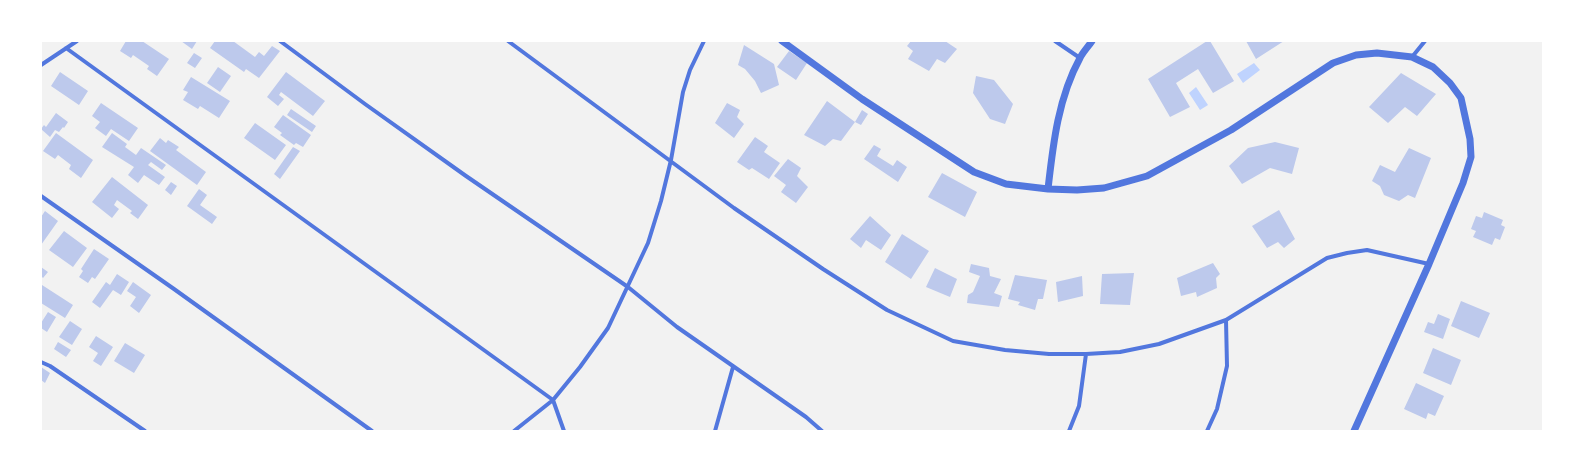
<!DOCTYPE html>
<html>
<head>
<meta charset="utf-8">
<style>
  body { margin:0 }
  #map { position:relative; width:1584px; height:472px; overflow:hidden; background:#f2f2f2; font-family:"Nunito Sans",sans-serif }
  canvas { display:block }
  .frame { position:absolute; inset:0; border:42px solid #fff; pointer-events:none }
</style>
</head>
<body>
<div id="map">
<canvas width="1584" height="472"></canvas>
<div class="frame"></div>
</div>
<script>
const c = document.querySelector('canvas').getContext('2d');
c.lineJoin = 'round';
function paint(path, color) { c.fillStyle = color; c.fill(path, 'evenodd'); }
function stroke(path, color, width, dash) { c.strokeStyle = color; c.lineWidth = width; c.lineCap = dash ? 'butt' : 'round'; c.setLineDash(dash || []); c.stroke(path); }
paint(new Path2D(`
  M 1254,63 L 1260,70 L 1243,83 L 1237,74 Z
  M 1196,87 L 1208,105 L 1200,110 L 1189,93 Z`), '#bfd3fe');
paint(new Path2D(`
  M 126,41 L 142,41 L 169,59 L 157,76 L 147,69 L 149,66 L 133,55 L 131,58 L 120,51 Z
  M 181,41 L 197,41 L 192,49 Z
  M 215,41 L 233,41 L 255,57 L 259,52 L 264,56 L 272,46 L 280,51 L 259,78 L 246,69 L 244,72 L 210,48 Z
  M 911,41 L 945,41 L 957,49 L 945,63 L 937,59 L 929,71 L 908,59 L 913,51 L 907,46 Z
  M 1207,41 L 1210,41 L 1234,81 L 1213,93 L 1198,69 L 1176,83 L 1190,107 L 1170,117 L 1148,79 Z
  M 1246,41 L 1284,41 L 1256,59 Z
  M 744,45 L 774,64 L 779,85 L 761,93 L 755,81 L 745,69 L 738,65 Z
  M 789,51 L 807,63 L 796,80 L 777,67 Z
  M 194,53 L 202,58 L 195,68 L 187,63 Z
  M 218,67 L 231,76 L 220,92 L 207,83 Z
  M 60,72 L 88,91 L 79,105 L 51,86 Z
  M 286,72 L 325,101 L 313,116 L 281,92 L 279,95 L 284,99 L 278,106 L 267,97 Z
  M 1401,73 L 1436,94 L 1417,116 L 1405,107 L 1388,123 L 1369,107 Z
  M 976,76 L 994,80 L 1013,104 L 1005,124 L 990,119 L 973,93 Z
  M 191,77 L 230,101 L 219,118 L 200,106 L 198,109 L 183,100 L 188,92 L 183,90 Z
  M 827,101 L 855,122 L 841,141 L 833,139 L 825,146 L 804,135 Z
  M 101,103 L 138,128 L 129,141 L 111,129 L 106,136 L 95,128 L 100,122 L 92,116 Z
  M 727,103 L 740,110 L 737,117 L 744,124 L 734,138 L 715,123 Z
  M 291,109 L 316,126 L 312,132 L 287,115 Z
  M 862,110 L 868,114 L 861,125 L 855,122 Z
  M 56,113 L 68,122 L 64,128 L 63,127 L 59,132 L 55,130 L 50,137 L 41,129 L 44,125 L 46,127 Z
  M 283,115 L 311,135 L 303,147 L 296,143 L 294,145 L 280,135 L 282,133 L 274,127 Z
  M 255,123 L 286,145 L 275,160 L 244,138 Z
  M 56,133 L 93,160 L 81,178 L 69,169 L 71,165 L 58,155 L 55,159 L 43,151 Z
  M 112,133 L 127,144 L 125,147 L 136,155 L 141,148 L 166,165 L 162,170 L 151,162 L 148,165 L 165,177 L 159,185 L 144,175 L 138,183 L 128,175 L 134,167 L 102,147 Z
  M 755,137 L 768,146 L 764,152 L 780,163 L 769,179 L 752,168 L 749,170 L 737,162 Z
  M 160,138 L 166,143 L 168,140 L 179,147 L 176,150 L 206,172 L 197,185 L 150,151 Z
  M 1275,142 L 1299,148 L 1292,174 L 1270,168 L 1242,184 L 1229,166 L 1248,148 Z
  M 874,145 L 881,149 L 877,156 L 893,166 L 897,160 L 907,167 L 898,182 L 864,159 Z
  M 293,147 L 300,151 L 280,179 L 274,174 Z
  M 1409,148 L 1431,158 L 1415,198 L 1408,195 L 1399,201 L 1384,195 L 1380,186 L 1372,181 L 1380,165 L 1395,172 Z
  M 788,159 L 801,168 L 797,176 L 808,187 L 796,203 L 781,192 L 786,185 L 774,176 Z
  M 942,173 L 977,192 L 965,217 L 928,197 Z
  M 112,177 L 148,205 L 138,219 L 130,213 L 132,211 L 117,200 L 114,205 L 119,209 L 112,218 L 92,202 Z
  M 171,182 L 177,186 L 171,195 L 165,190 Z
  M 199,189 L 207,195 L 200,205 L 217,217 L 212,224 L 187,206 Z
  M 1279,210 L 1295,239 L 1284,248 L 1278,242 L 1267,248 L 1252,226 Z
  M 45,211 L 58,221 L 41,245 L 41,217 Z
  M 1484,212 L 1503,220 L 1501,225 L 1505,227 L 1500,240 L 1495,238 L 1492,245 L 1473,237 L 1476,231 L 1471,229 L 1476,216 L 1482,218 Z
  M 870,216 L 891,235 L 881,250 L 866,240 L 861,248 L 850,239 Z
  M 64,231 L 87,248 L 73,267 L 49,250 Z
  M 902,234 L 929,251 L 911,279 L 885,262 Z
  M 94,249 L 109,259 L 95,279 L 92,277 L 88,283 L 79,277 L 83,271 L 81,269 Z
  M 1213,263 L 1220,274 L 1216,278 L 1217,288 L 1197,297 L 1196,292 L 1181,296 L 1177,278 Z
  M 971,264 L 989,268 L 990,276 L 1001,279 L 994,293 L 1002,296 L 999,307 L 967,303 L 968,295 L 973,292 L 980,276 L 969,272 Z
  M 41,267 L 48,272 L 43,278 L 41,276 Z
  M 935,268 L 957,279 L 950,297 L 926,287 Z
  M 1134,273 L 1130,305 L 1100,304 L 1102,274 Z
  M 117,274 L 129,282 L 121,295 L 113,290 L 100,308 L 92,302 L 106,282 L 110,285 Z
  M 1015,275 L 1047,280 L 1043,299 L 1038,299 L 1035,310 L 1018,305 L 1020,302 L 1008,299 Z
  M 1082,276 L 1083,296 L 1058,302 L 1056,282 Z
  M 133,282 L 151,295 L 139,313 L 130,306 L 136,297 L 127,291 Z
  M 42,285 L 73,305 L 65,318 L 41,303 L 41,288 Z
  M 1461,301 L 1490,313 L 1479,338 L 1451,326 Z
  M 48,312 L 56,317 L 47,332 L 41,328 L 41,323 Z
  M 1438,314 L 1450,319 L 1443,339 L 1424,332 L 1428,322 L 1434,324 Z
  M 70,321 L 82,329 L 72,345 L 59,337 Z
  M 96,336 L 113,347 L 101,366 L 93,361 L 98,353 L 89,347 Z
  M 58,342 L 71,350 L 66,357 L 54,349 Z
  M 125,343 L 145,355 L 134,373 L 114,361 Z
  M 1433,348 L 1461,360 L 1451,385 L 1423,373 Z
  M 41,367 L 50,373 L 45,383 L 41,380 Z
  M 1416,383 L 1444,396 L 1435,416 L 1428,413 L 1426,419 L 1404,409 Z`), '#bdc9ec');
stroke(new Path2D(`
  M 280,41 L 365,104 L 466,176 L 628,287 L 677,327 L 806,417 L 822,431
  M 508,41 L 734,208 L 823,269 L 887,310 L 953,341 L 1005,350 L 1049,354 L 1086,354 L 1120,352 L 1159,344 L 1226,320 L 1327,258 L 1347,253 L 1367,250 L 1429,264
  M 1055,41 L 1080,58
  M 66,48 L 553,400 L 564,431
  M 1412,57 L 1425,41
  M 41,65 L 77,41
  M 41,196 L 174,289 L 372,431
  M 41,362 L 50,366 L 145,431
  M 514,431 L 553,400 L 580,367 L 608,328 L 648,243 L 661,201 L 671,160 L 683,92 L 690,70 L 704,41
  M 715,431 L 733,367
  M 1069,431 L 1079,406 L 1086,354
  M 1207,431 L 1217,409 L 1227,366 L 1226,320`), '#5277de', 4);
stroke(new Path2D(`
  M 782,41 L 862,99 L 974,172 L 1006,184 L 1048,189 L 1077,190 L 1104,188 L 1147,176 L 1231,130 L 1333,63 L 1356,55 L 1377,53 L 1412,57 L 1433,67 L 1450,83 L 1461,98 L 1470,139 L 1471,157 L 1463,183 L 1429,264 L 1354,431
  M 1048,189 C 1053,145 1058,98 1080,58 C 1083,52 1088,47 1092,41`), '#5277de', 7);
</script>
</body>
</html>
